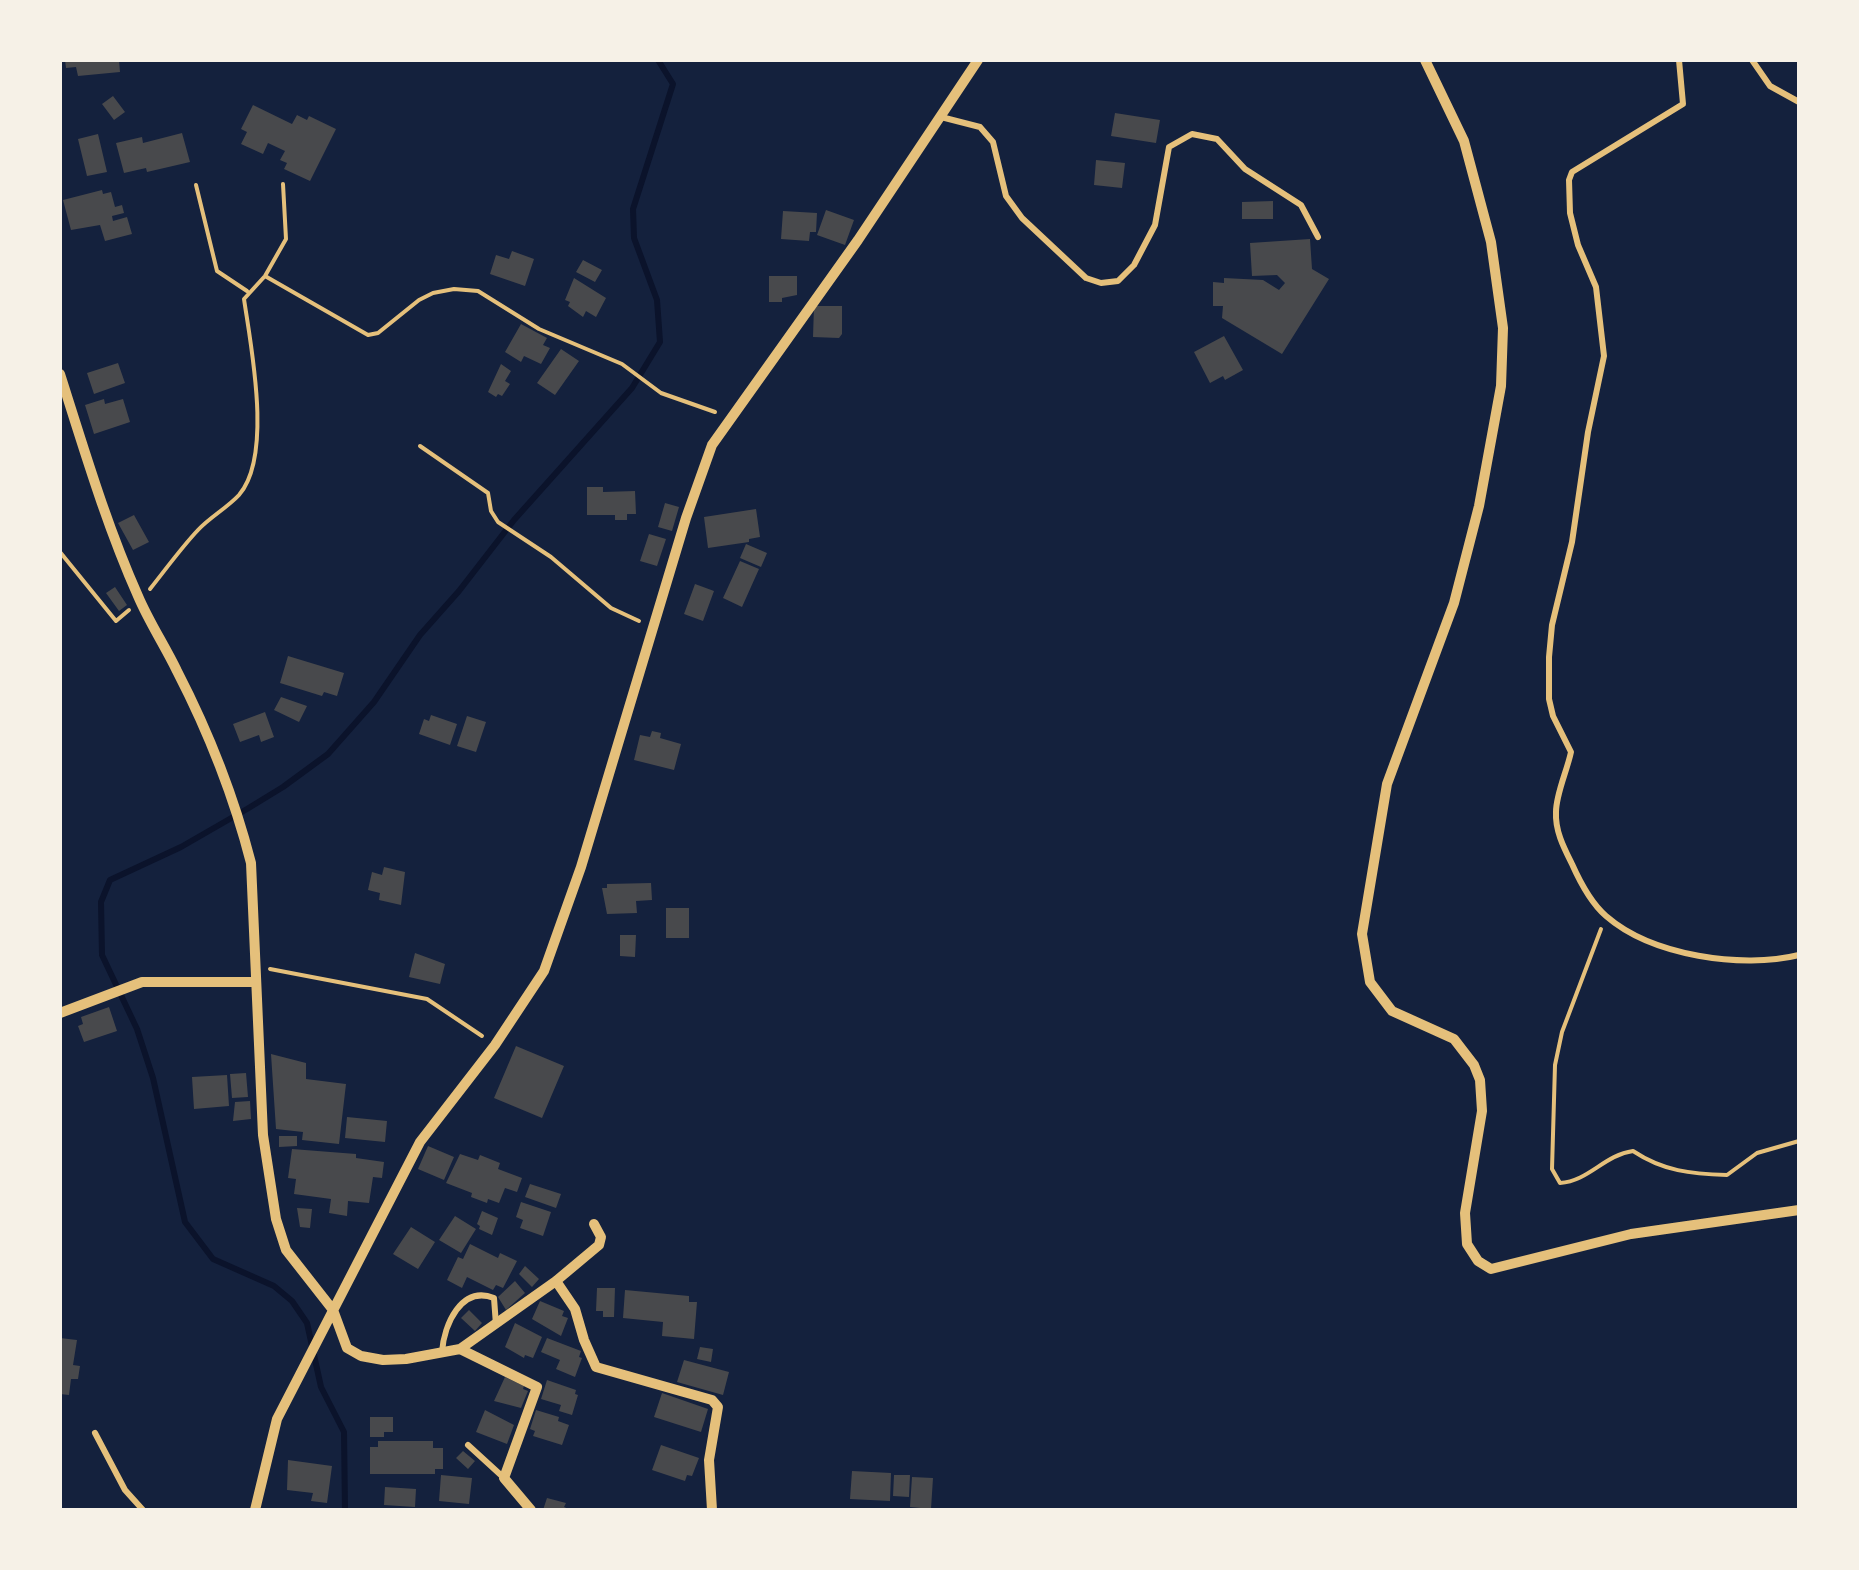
<!DOCTYPE html>
<html>
<head>
<meta charset="utf-8">
<style>
  body { margin:0 }
  #map { position:relative; width:1859px; height:1570px; overflow:hidden; background:#14213d; font-family:"Archivo Narrow",sans-serif }
  canvas { display:block }
  .frame { position:absolute; inset:0; border:62px solid #f6f1e7; pointer-events:none }
</style>
</head>
<body>
<div id="map">
<canvas width="1859" height="1570"></canvas>
<div class="frame"></div>
</div>
<script>
const c = document.querySelector('canvas').getContext('2d');
c.lineJoin = 'round';
function stroke(path, color, width, dash) { c.strokeStyle = color; c.lineWidth = width; c.lineCap = dash ? 'butt' : 'round'; c.setLineDash(dash || []); c.stroke(path); }
function paint(path, color) { c.fillStyle = color; c.fill(path, 'evenodd'); }
stroke(new Path2D(`
  M 345,1510 L 344,1432 L 321,1387 L 307,1323 L 292,1301 L 274,1286 L 213,1259 L 185,1222 L 153,1078 L 137,1029 L 102,955 L 101,902 L 110,880 L 181,847 L 247,809 L 283,787 L 328,754 L 374,702 L 420,635 L 459,591 L 514,520 L 632,388 L 660,342 L 657,300 L 634,238 L 633,209 L 673,84 L 658,60`), '#0b132b', 6);
paint(new Path2D(`
  M 65,60 L 119,60 L 120,72 L 78,76 L 76,67 L 66,68 Z
  M 113,96 L 125,112 L 114,120 L 102,104 Z
  M 253,105 L 292,124 L 297,115 L 307,120 L 309,116 L 336,129 L 310,181 L 284,169 L 287,163 L 280,160 L 285,151 L 268,143 L 263,154 L 241,144 L 247,132 L 241,129 Z
  M 1115,113 L 1160,120 L 1156,143 L 1111,136 Z
  M 182,133 L 190,162 L 147,172 L 146,168 L 124,173 L 116,143 L 142,137 L 143,143 Z
  M 98,134 L 107,172 L 87,176 L 78,139 Z
  M 1096,160 L 1125,163 L 1122,188 L 1094,185 Z
  M 102,190 L 103,194 L 111,192 L 115,207 L 122,205 L 124,213 L 112,216 L 113,221 L 127,217 L 132,234 L 105,241 L 100,225 L 71,230 L 63,200 Z
  M 1273,201 L 1273,219 L 1242,219 L 1242,202 Z
  M 826,210 L 854,220 L 845,245 L 817,235 Z
  M 783,211 L 817,213 L 816,232 L 810,232 L 809,241 L 781,239 Z
  M 1310,239 L 1312,269 L 1329,279 L 1282,354 L 1222,318 L 1223,306 L 1213,306 L 1213,282 L 1224,283 L 1224,278 L 1263,280 L 1279,290 L 1285,283 L 1277,275 L 1252,276 L 1250,243 Z
  M 512,251 L 534,259 L 525,286 L 490,274 L 496,255 L 509,259 Z
  M 583,260 L 602,270 L 595,282 L 576,272 Z
  M 769,276 L 797,276 L 797,295 L 782,298 L 782,302 L 769,302 Z
  M 574,278 L 606,298 L 596,317 L 586,311 L 583,317 L 568,306 L 570,302 L 565,300 Z
  M 814,306 L 842,306 L 842,334 L 839,338 L 813,337 Z
  M 521,324 L 547,338 L 543,345 L 550,348 L 541,364 L 524,356 L 521,362 L 505,352 Z
  M 1224,336 L 1243,370 L 1225,380 L 1223,376 L 1210,383 L 1194,352 Z
  M 561,349 L 579,361 L 555,395 L 537,383 Z
  M 118,363 L 125,383 L 94,394 L 87,373 Z
  M 501,364 L 511,371 L 505,381 L 510,384 L 502,396 L 498,394 L 496,397 L 488,392 Z
  M 104,399 L 105,404 L 123,399 L 130,422 L 94,434 L 85,405 Z
  M 587,487 L 603,487 L 603,492 L 635,491 L 636,514 L 627,514 L 627,520 L 615,520 L 615,515 L 587,515 Z
  M 665,503 L 679,507 L 672,531 L 658,527 Z
  M 756,509 L 760,537 L 749,539 L 749,542 L 708,548 L 704,517 Z
  M 134,515 L 149,542 L 133,550 L 118,523 Z
  M 649,534 L 666,539 L 657,566 L 640,561 Z
  M 746,544 L 767,553 L 761,567 L 740,558 Z
  M 740,561 L 759,569 L 742,607 L 723,598 Z
  M 695,584 L 714,591 L 703,621 L 684,614 Z
  M 115,587 L 127,605 L 119,611 L 106,593 Z
  M 288,656 L 344,673 L 337,696 L 324,692 L 322,696 L 280,683 Z
  M 281,697 L 307,706 L 299,722 L 274,710 Z
  M 265,712 L 274,737 L 261,742 L 259,735 L 240,742 L 233,724 Z
  M 431,715 L 457,724 L 450,745 L 419,734 L 424,719 L 429,721 Z
  M 467,716 L 486,722 L 476,752 L 457,746 Z
  M 652,731 L 661,733 L 660,738 L 681,744 L 674,770 L 634,760 L 640,735 L 650,737 Z
  M 384,867 L 405,872 L 401,905 L 379,900 L 380,893 L 368,890 L 372,872 L 382,875 Z
  M 651,883 L 652,900 L 636,901 L 637,913 L 607,914 L 602,888 L 607,888 L 607,884 Z
  M 666,908 L 689,908 L 689,938 L 666,938 Z
  M 620,935 L 636,935 L 635,957 L 620,956 Z
  M 415,953 L 445,964 L 440,984 L 409,977 Z
  M 109,1007 L 117,1031 L 84,1042 L 78,1026 L 83,1024 L 81,1017 Z
  M 516,1046 L 564,1066 L 542,1118 L 494,1098 Z
  M 271,1054 L 306,1063 L 306,1079 L 346,1084 L 339,1144 L 302,1140 L 303,1132 L 276,1129 Z
  M 246,1073 L 248,1097 L 232,1098 L 230,1074 Z
  M 227,1075 L 229,1106 L 194,1109 L 192,1077 Z
  M 250,1101 L 251,1119 L 233,1121 L 235,1102 Z
  M 347,1117 L 387,1121 L 385,1142 L 345,1138 Z
  M 279,1136 L 297,1136 L 297,1146 L 279,1147 Z
  M 428,1146 L 454,1157 L 444,1180 L 418,1169 Z
  M 292,1149 L 356,1154 L 356,1158 L 384,1162 L 382,1178 L 373,1177 L 369,1203 L 348,1201 L 347,1216 L 329,1213 L 331,1199 L 294,1194 L 296,1179 L 288,1178 Z
  M 460,1154 L 478,1160 L 480,1155 L 500,1163 L 498,1169 L 522,1178 L 517,1192 L 505,1188 L 499,1203 L 488,1199 L 487,1203 L 471,1197 L 472,1193 L 446,1183 Z
  M 530,1184 L 561,1194 L 556,1208 L 525,1197 Z
  M 521,1202 L 551,1212 L 543,1236 L 520,1228 L 523,1220 L 516,1217 Z
  M 297,1208 L 312,1209 L 310,1228 L 300,1227 Z
  M 482,1211 L 498,1218 L 492,1235 L 479,1229 L 480,1226 L 477,1224 Z
  M 455,1216 L 476,1229 L 461,1253 L 439,1240 Z
  M 411,1227 L 435,1242 L 418,1269 L 393,1254 Z
  M 470,1244 L 498,1258 L 500,1253 L 517,1261 L 503,1288 L 496,1285 L 493,1290 L 467,1277 L 462,1288 L 447,1280 L 458,1257 L 463,1259 Z
  M 525,1266 L 539,1279 L 532,1287 L 519,1274 Z
  M 515,1281 L 525,1293 L 506,1310 L 498,1297 Z
  M 597,1288 L 615,1288 L 614,1317 L 603,1317 L 603,1311 L 596,1311 Z
  M 625,1290 L 689,1296 L 689,1302 L 697,1302 L 694,1339 L 662,1336 L 663,1322 L 623,1318 Z
  M 540,1301 L 564,1311 L 562,1316 L 568,1318 L 561,1336 L 532,1319 Z
  M 469,1310 L 482,1323 L 475,1331 L 461,1318 Z
  M 515,1323 L 542,1337 L 533,1358 L 525,1355 L 524,1358 L 505,1347 Z
  M 60,1338 L 77,1340 L 73,1365 L 80,1366 L 78,1379 L 71,1379 L 69,1395 L 60,1394 Z
  M 547,1338 L 581,1351 L 579,1357 L 582,1358 L 575,1377 L 556,1369 L 560,1360 L 541,1352 Z
  M 700,1347 L 713,1349 L 711,1362 L 697,1359 Z
  M 684,1360 L 729,1372 L 723,1395 L 677,1382 Z
  M 505,1377 L 524,1386 L 523,1389 L 528,1391 L 521,1408 L 494,1401 Z
  M 547,1380 L 576,1390 L 575,1394 L 578,1395 L 572,1415 L 559,1411 L 561,1405 L 541,1399 Z
  M 662,1393 L 708,1409 L 701,1432 L 654,1417 Z
  M 485,1410 L 514,1425 L 507,1444 L 476,1432 Z
  M 536,1410 L 559,1417 L 558,1421 L 569,1425 L 562,1445 L 533,1436 L 535,1431 L 530,1429 Z
  M 370,1417 L 393,1417 L 393,1432 L 384,1432 L 384,1437 L 370,1437 Z
  M 378,1441 L 433,1441 L 433,1448 L 443,1448 L 443,1469 L 435,1469 L 435,1474 L 370,1474 L 370,1447 L 378,1447 Z
  M 661,1445 L 699,1458 L 692,1476 L 687,1475 L 685,1481 L 652,1470 Z
  M 463,1451 L 475,1461 L 468,1469 L 456,1458 Z
  M 288,1460 L 332,1466 L 327,1503 L 311,1501 L 313,1493 L 287,1490 Z
  M 852,1471 L 891,1473 L 890,1501 L 850,1499 Z
  M 441,1475 L 472,1478 L 469,1504 L 439,1501 Z
  M 894,1475 L 910,1475 L 909,1497 L 893,1496 Z
  M 912,1477 L 933,1478 L 931,1509 L 910,1507 Z
  M 385,1487 L 416,1489 L 415,1507 L 384,1505 Z
  M 547,1498 L 566,1503 L 564,1507 L 571,1510 L 543,1510 Z`), '#48494c');
stroke(new Path2D(`
  M 196,185 L 217,271 L 247,291
  M 265,276 L 368,335 L 378,333 L 419,300 L 433,293 L 454,289 L 478,291 L 539,329 L 622,364 L 661,393 L 715,412
  M 420,446 L 488,493 L 491,511 L 498,522 L 551,557 L 611,608 L 639,621
  M 60,552 L 116,621 L 129,610
  M 150,589 C 166,569 181,548 198,530 C 210,517 227,508 239,495 C 273,456 251,347 244,299 L 265,276 L 286,239 L 283,184
  M 1601,929 L 1562,1032 L 1555,1065 L 1552,1169 L 1560,1183 C 1589,1181 1604,1155 1633,1151 C 1663,1171 1691,1174 1727,1175 L 1757,1153 L 1799,1141
  M 270,969 L 427,999 L 482,1036`), '#e5c07b', 4);
stroke(new Path2D(`
  M 1679,60 L 1683,104 L 1572,172 L 1569,180 L 1570,213 L 1578,245 L 1596,287 L 1604,356 L 1588,432 L 1572,542 L 1552,625 L 1549,657 L 1549,699 L 1553,716 L 1571,752 C 1567,771 1556,794 1556,812 C 1555,831 1564,848 1572,864 C 1580,882 1591,903 1606,916 C 1652,956 1742,969 1799,955
  M 1752,60 L 1770,86 L 1799,102
  M 941,117 L 980,127 L 993,142 L 1006,196 L 1022,218 L 1086,278 L 1101,283 L 1118,281 L 1134,265 L 1155,225 L 1169,147 L 1192,134 L 1217,139 L 1245,169 L 1301,205 L 1318,237
  M 442,1352 C 444,1325 461,1285 494,1298 L 496,1325
  M 95,1433 L 125,1490 L 143,1510
  M 468,1445 L 503,1477`), '#e5c07b', 6);
stroke(new Path2D(`
  M 1425,60 L 1464,141 L 1491,242 L 1503,328 L 1501,386 L 1479,506 L 1454,603 L 1387,784 L 1362,934 L 1370,982 L 1392,1011 L 1454,1039 L 1474,1065 L 1480,1080 L 1482,1111 L 1465,1213 L 1467,1244 L 1478,1261 L 1491,1269 L 1631,1234 L 1799,1210
  M 60,374 C 84,449 106,524 138,596 C 149,622 165,646 177,671 C 208,731 234,797 251,863 L 263,1135 L 276,1219 L 286,1250 L 333,1310 L 347,1348 L 361,1356 L 383,1360 L 406,1359 L 460,1349 L 556,1281 L 599,1245 L 601,1237 L 594,1224
  M 60,1013 L 142,982 L 254,982
  M 556,1281 L 575,1309 L 584,1340 L 596,1367 L 712,1400 L 718,1407 L 709,1460 L 712,1510
  M 460,1349 L 537,1387 L 504,1478 L 531,1510
  M 255,1510 L 277,1419 L 420,1142 L 495,1045 L 544,971 L 581,867 L 686,518 L 712,445 L 858,240 L 978,60`), '#e5c07b', 10);
</script>
</body>
</html>
